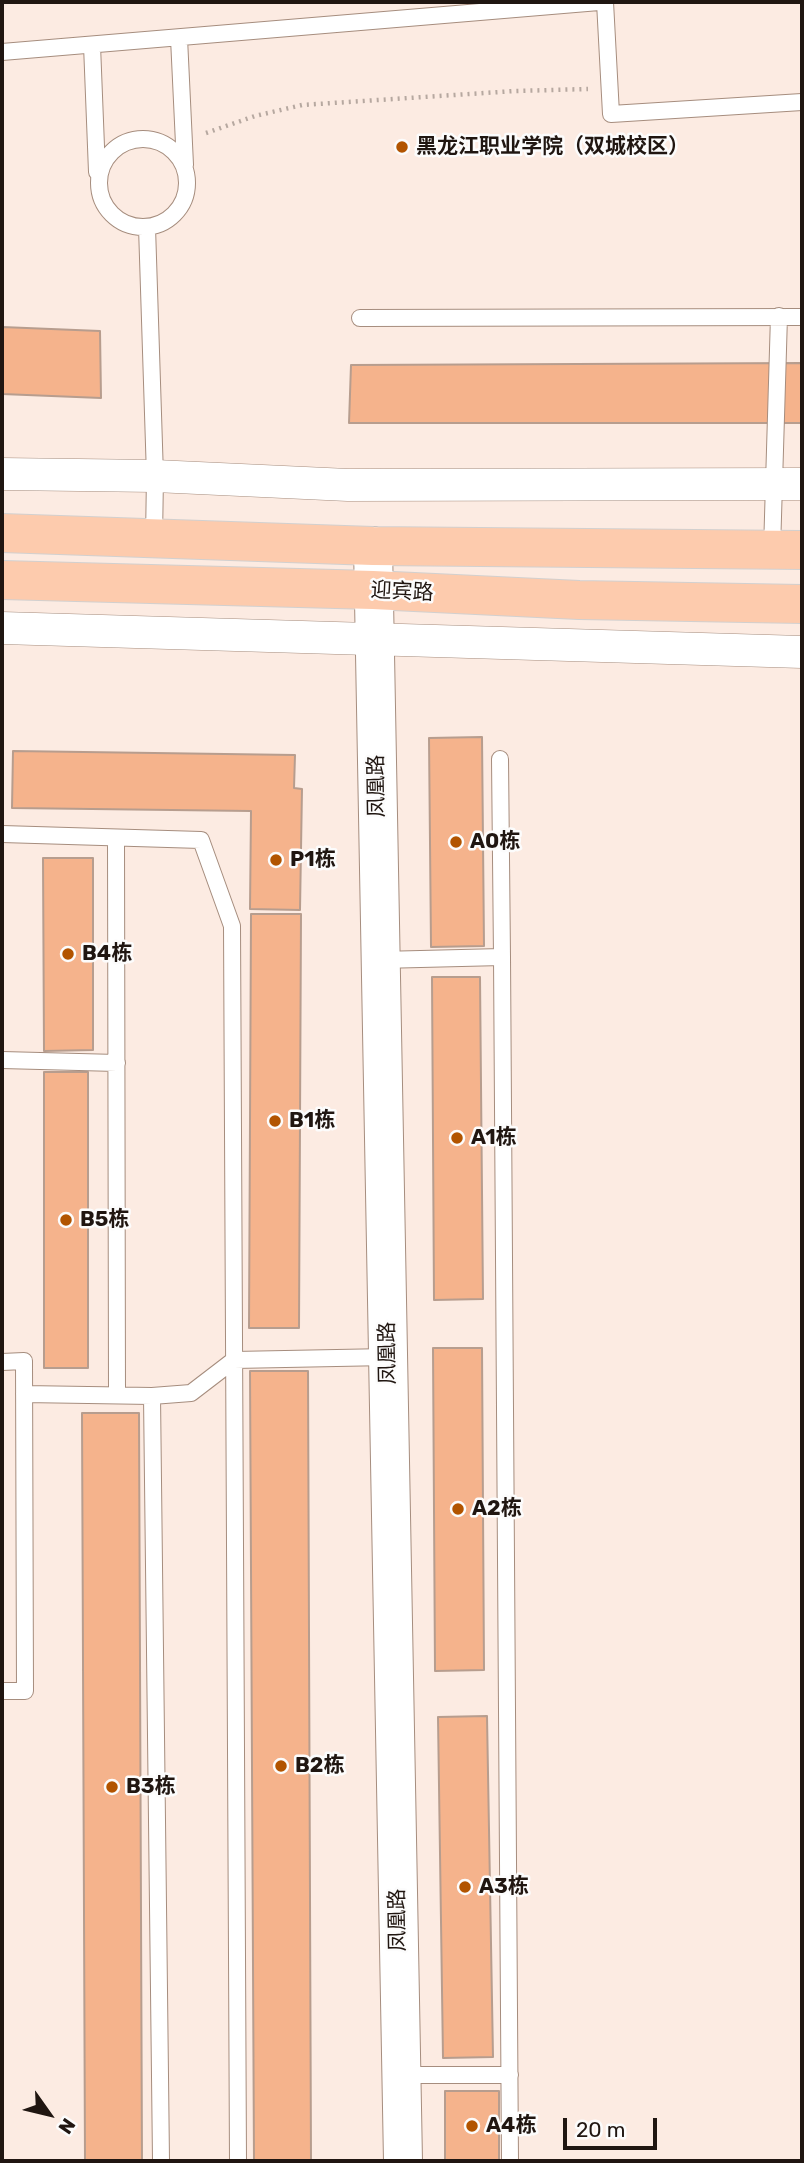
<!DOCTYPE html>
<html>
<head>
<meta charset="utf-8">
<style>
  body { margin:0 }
  #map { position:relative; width:804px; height:2163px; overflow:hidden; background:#fcebe2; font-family:Rubik,sans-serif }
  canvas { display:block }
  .frame { position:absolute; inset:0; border:4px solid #201611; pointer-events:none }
  .north { position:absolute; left:14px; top:2079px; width:70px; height:70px; -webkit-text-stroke:5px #fcfcfc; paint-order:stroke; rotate:124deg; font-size:19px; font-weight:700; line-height:28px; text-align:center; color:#201611 }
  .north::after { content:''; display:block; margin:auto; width:24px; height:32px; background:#201611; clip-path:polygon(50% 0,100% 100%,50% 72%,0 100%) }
  .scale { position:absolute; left:563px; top:2118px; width:94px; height:32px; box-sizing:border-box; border:4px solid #201611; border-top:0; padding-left:9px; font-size:21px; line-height:24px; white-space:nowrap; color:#201611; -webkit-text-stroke:5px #fcfcfc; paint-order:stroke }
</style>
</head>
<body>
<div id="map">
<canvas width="804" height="2163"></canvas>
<div class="frame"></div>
<div class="north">N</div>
<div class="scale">20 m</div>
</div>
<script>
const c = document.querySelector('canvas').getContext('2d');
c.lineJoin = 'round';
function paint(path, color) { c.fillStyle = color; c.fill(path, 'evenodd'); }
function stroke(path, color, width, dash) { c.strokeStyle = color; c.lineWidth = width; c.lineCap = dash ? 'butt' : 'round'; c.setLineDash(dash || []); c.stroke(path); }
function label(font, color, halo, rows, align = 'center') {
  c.font = font + ' Rubik,"Noto Sans SC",sans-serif'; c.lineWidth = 5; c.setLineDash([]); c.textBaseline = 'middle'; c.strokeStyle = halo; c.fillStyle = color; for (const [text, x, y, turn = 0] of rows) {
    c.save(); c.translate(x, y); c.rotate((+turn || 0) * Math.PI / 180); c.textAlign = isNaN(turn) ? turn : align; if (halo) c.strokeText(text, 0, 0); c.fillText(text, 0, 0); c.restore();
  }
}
const building = new Path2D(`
  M 2,327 L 100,331 L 101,398 L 2,394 Z
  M 802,363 L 802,423 L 349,423 L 351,365 Z
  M 482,737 L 484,946 L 431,947 L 429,738 Z
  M 13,751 L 295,755 L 294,788 L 302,789 L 300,910 L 250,909 L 251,811 L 12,808 Z
  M 43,858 L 93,858 L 93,1050 L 44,1051 Z
  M 251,914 L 301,914 L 299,1328 L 249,1328 Z
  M 432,977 L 480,977 L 483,1299 L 434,1300 Z
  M 44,1072 L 88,1072 L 88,1368 L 44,1368 Z
  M 433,1348 L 482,1348 L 484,1670 L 435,1671 Z
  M 250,1371 L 308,1371 L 311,2161 L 254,2161 Z
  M 82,1413 L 139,1413 L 142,2161 L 85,2161 Z
  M 487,1716 L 493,2057 L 443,2058 L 438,1717 Z
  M 445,2091 L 499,2091 L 499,2161 L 445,2161 Z`);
paint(building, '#f5b38c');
stroke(building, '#b79d8e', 2);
const service = new Path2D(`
  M 605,2 L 611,114 L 802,102
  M 179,38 L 185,165
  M 92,45 L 97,172
  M 2,52 L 599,2
  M99 183a44 44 0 1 1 88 0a44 44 0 1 1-88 0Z
  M 147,227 L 155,476 L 154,538
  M 360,318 L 802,317
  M 772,550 L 779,316
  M 2,834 L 201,840 L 232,926 L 238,2161
  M 116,838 L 117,1394
  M 502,957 L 510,2161
  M 380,960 L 502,957 L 500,759
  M 2,1060 L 117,1063
  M 2,1362 L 24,1361 L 25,1691 L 2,1691
  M 24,1394 L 152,1396 L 191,1393 L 234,1360 L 388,1357
  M 152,1396 L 161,2161
  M 401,2075 L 510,2075`);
const minor = new Path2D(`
  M 2,474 L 155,476 L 348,485 L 802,484
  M 2,628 L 802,652`);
const tertiary = new Path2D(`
  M 373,546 L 403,2161`);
const primary = new Path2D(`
  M 2,533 L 373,546 L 802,550
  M 2,580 L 373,590 L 579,600 L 802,604`);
stroke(service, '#a68d7e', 18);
stroke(minor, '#a68d7e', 33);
stroke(tertiary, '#a68d7e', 40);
stroke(primary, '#d2d0cf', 40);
stroke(new Path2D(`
  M 206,133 L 255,116 L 302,105 L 515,91 L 588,89`), '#b6a8a0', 4.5, [2, 5]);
stroke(service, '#fff', 16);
stroke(minor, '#fff', 32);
stroke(tertiary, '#fff', 38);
stroke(primary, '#fdcbad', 38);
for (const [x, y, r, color] of [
  [402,147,7,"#b25400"],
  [456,842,7,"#b25400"],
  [276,860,7,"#b25400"],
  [68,954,7,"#b25400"],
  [275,1121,7,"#b25400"],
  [457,1138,7,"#b25400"],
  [66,1220,7,"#b25400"],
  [458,1509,7,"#b25400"],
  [281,1766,7,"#b25400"],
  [112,1787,7,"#b25400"],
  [465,1887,7,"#b25400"],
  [472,2126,7,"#b25400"]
]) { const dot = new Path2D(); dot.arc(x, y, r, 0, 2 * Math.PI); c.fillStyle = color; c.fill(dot); stroke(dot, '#fcfcfc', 2.5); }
label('bold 21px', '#201611', '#fcfcfc', [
  ["黑龙江职业学院（双城校区）",416,147],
  ["A0栋",470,842],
  ["P1栋",290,860],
  ["B4栋",82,954],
  ["B1栋",289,1121],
  ["A1栋",471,1138],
  ["B5栋",80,1220],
  ["A2栋",472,1509],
  ["B2栋",295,1766],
  ["B3栋",126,1787],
  ["A3栋",479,1887],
  ["A4栋",486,2126]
], 'left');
label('21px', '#201611', '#fcfcfc', [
  ["迎宾路",402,592,3],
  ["凤凰路",377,786,-91],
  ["凤凰路",388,1353,-91],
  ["凤凰路",398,1920,-91]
]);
</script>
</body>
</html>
